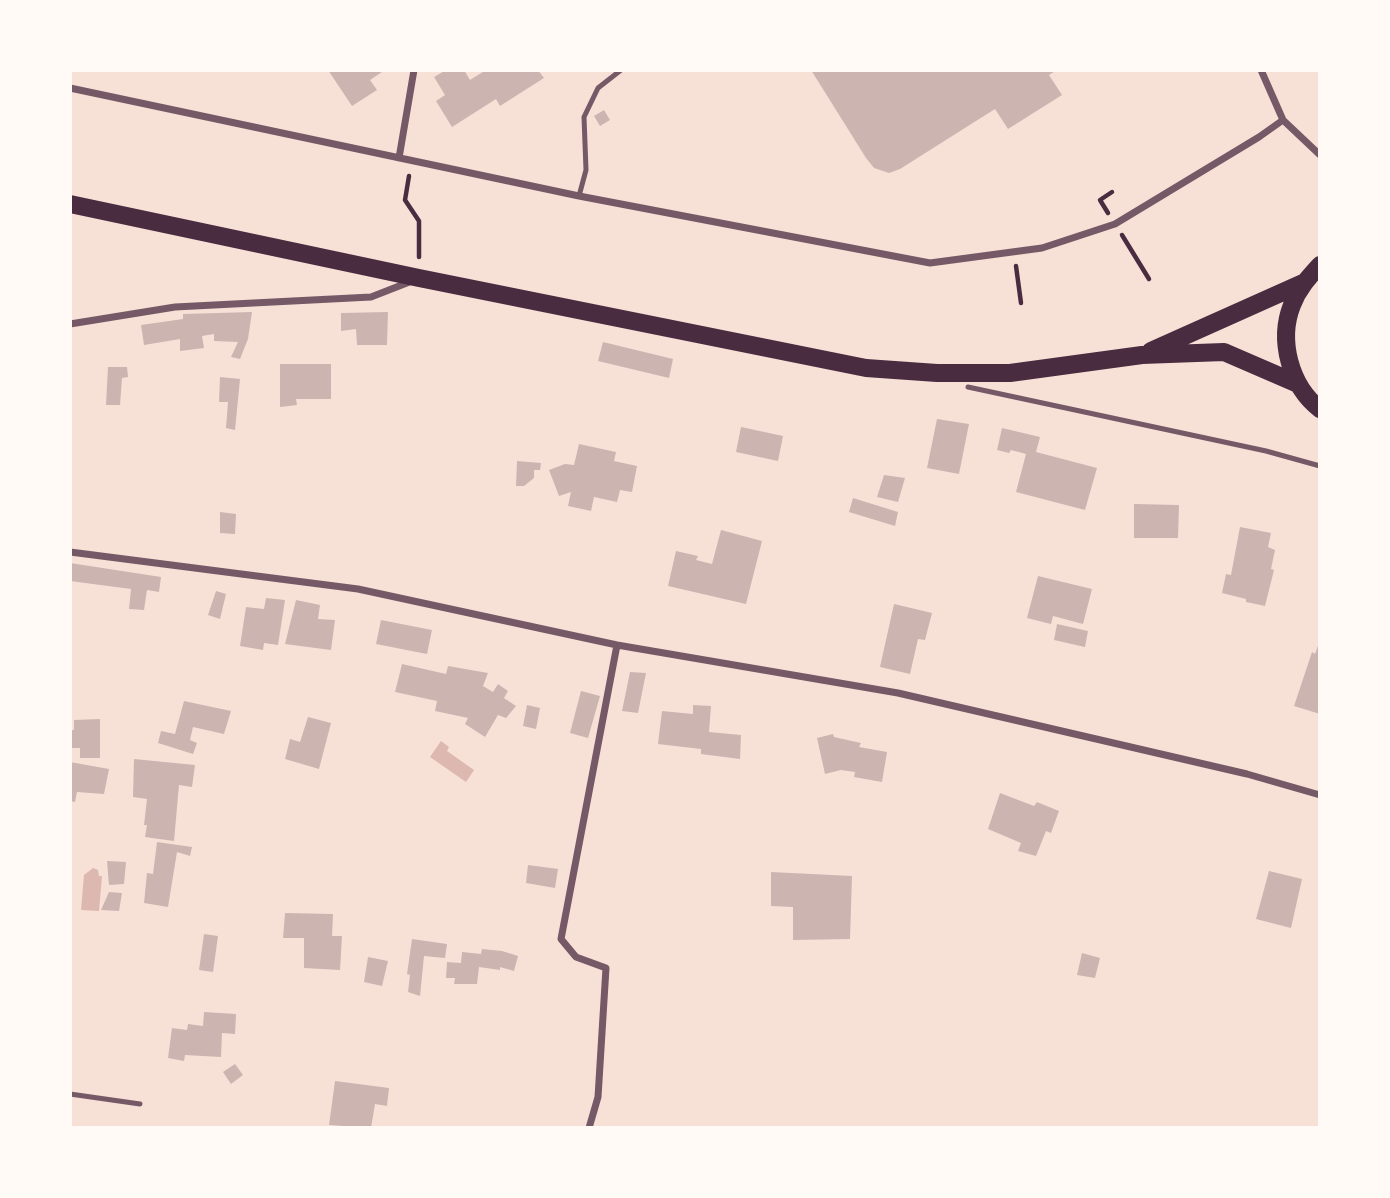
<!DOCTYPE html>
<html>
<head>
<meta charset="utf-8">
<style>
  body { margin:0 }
  #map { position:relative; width:1390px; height:1198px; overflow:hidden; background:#f7e1d7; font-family:"Crimson Pro",serif }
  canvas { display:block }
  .frame { position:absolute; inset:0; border:72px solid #fffaf5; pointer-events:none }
</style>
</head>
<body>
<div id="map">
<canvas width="1390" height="1198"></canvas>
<div class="frame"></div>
</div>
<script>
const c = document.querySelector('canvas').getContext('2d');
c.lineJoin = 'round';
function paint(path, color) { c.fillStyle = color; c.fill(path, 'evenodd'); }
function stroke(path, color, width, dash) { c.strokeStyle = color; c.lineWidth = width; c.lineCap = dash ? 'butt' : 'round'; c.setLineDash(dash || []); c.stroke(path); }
paint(new Path2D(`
  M 441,741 L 449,747 L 447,751 L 474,770 L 466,782 L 430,757 Z
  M 93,868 L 98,870 L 99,876 L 102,876 L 99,911 L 81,910 L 84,875 Z`), '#dcb8b0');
paint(new Path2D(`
  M 328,70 L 385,70 L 370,80 L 377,90 L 352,106 Z
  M 446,70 L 464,70 L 470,80 L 486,70 L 538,70 L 544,78 L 500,106 L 496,99 L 452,127 L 436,101 L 445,95 L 434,77 Z
  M 811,70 L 1057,70 L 1049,75 L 1062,95 L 1008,129 L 995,109 L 900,169 L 889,173 L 874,168 L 866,158 Z
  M 604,110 L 610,120 L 600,126 L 594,116 Z
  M 252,312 L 248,339 L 240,359 L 231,357 L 238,342 L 214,341 L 214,334 L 202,336 L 204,348 L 180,351 L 180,339 L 144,345 L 141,325 L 183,319 L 183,314 Z
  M 388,312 L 387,345 L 357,345 L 356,329 L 341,331 L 341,313 Z
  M 603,342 L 673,359 L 669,378 L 598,361 Z
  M 280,364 L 331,364 L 331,399 L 296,399 L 297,405 L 280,407 Z
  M 108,367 L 127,367 L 128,377 L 122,378 L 120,405 L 106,405 Z
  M 220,377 L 240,379 L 235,430 L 226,428 L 228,402 L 219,402 Z
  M 937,419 L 969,424 L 959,474 L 927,468 Z
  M 741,427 L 783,436 L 778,461 L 736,452 Z
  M 1002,428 L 1040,437 L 1036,452 L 1097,468 L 1085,510 L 1016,492 L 1026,454 L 1011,450 L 1009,453 L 997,450 Z
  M 579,444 L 616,452 L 614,461 L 637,466 L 632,492 L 620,490 L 617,502 L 594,497 L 591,511 L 568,506 L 571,492 L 559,496 L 549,470 L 565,464 L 574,465 Z
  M 517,461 L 541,463 L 540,470 L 534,470 L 534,478 L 524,486 L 516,486 Z
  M 884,475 L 905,478 L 898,502 L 877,497 Z
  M 853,498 L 898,512 L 895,526 L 849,512 Z
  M 1134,504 L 1179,505 L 1178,538 L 1134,538 Z
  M 220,512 L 236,514 L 235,534 L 220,533 Z
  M 1240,527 L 1271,533 L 1268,547 L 1275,550 L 1271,569 L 1274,570 L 1265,606 L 1246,602 L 1246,599 L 1222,593 L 1226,574 L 1231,575 Z
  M 721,530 L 762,541 L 746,604 L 668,586 L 676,551 L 698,556 L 696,560 L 712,564 Z
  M 70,563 L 161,577 L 159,592 L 147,590 L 144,610 L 129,609 L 131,589 L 70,581 Z
  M 1038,576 L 1092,589 L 1083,624 L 1053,616 L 1051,624 L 1027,618 Z
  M 216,591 L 226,594 L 220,619 L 208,615 Z
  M 266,598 L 285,600 L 278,645 L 264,643 L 263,650 L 240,646 L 246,607 L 264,609 Z
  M 296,600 L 320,605 L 318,619 L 335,620 L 331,650 L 285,644 Z
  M 894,604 L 932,613 L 925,640 L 918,639 L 910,674 L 880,667 Z
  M 381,620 L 432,630 L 427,654 L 376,644 Z
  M 1057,624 L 1088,631 L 1085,647 L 1054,640 Z
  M 1320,640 L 1320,714 L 1294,706 L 1312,652 L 1315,654 Z
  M 402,664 L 446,674 L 448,666 L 488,673 L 483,686 L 493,692 L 498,684 L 508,691 L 504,698 L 516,706 L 506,718 L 498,715 L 485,737 L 465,724 L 468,718 L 435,711 L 437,701 L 395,692 Z
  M 630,672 L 646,673 L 638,713 L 622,711 Z
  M 581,691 L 600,696 L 588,738 L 570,733 Z
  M 184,701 L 231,711 L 224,734 L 193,727 L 190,740 L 197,743 L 193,754 L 158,743 L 161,731 L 175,734 Z
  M 527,705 L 540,708 L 536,729 L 523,726 Z
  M 693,705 L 711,706 L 709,732 L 741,735 L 740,759 L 701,754 L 701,749 L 658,744 L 662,711 L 693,714 Z
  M 308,717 L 331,723 L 319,769 L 285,759 L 290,739 L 300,742 Z
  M 100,719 L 100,758 L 80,758 L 80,748 L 70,748 L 70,730 L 74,730 L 74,720 Z
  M 833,734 L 834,737 L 861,743 L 859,747 L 887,752 L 882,782 L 854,777 L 855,772 L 841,770 L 825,774 L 817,738 Z
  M 134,759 L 195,765 L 192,787 L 179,785 L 174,841 L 145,837 L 147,825 L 144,825 L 147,799 L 133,797 Z
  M 70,762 L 109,769 L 104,794 L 77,792 L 75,802 L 70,801 Z
  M 1000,793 L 1034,806 L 1037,802 L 1059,811 L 1051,833 L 1046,831 L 1036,856 L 1018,851 L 1021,843 L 988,829 Z
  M 157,842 L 192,847 L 190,856 L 177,852 L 168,907 L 144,903 L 147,873 L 153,874 Z
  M 107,861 L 126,862 L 124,884 L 109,885 Z
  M 528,865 L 558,869 L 555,888 L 526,883 Z
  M 1269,871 L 1302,879 L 1291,928 L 1256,919 Z
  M 771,872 L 852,876 L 850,939 L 793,940 L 793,907 L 771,906 Z
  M 109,892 L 122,893 L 119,911 L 101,910 Z
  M 285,913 L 333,914 L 332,936 L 342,936 L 340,970 L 304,968 L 304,938 L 283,938 Z
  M 204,934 L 218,936 L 213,972 L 199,970 Z
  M 412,939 L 447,944 L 445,958 L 424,956 L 420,996 L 408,992 L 410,975 L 407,974 Z
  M 482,949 L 502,951 L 518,956 L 514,971 L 500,967 L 500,970 L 479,967 L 477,984 L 454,984 L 455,978 L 446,978 L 447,962 L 461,963 L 462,952 L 481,954 Z
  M 1082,953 L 1100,958 L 1095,978 L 1077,975 Z
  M 368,957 L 388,961 L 382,986 L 364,982 Z
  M 204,1012 L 236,1014 L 235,1034 L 222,1033 L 221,1057 L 185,1055 L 184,1061 L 168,1058 L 172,1028 L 187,1030 L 188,1024 L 203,1026 Z
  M 235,1064 L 243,1075 L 231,1084 L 223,1072 Z
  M 335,1081 L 389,1088 L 387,1106 L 375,1104 L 371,1128 L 329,1125 Z`), '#ccb4b1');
stroke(new Path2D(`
  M 409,176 L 405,200 L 419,221 L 419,257
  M 1108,213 L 1100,200 L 1112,192
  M 1122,235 L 1149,279
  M 1016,266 L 1021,303`), '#4a2c40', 4.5);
stroke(new Path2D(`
  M 579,196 L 586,170 L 584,117 L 598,88 L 621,70
  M 968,387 L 1266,451 L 1320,466
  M 70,1094 L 140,1104`), '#755966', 5);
stroke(new Path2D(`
  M 1261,70 L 1283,120 L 1320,155
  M 70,88 L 579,196 L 930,263 L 1042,248 L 1115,224 L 1259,137 L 1283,120
  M 399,158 L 414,70
  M 70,324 L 175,307 L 371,297 L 412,281
  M 70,552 L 358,589 L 617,645 L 898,693 L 1247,774 L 1320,795
  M 589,1128 L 598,1097 L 606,968 L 576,957 L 561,939 L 617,645`), '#755966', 7);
stroke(new Path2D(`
  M 70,204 L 419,278 L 866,368 L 937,373 L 1010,373 L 1142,355 L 1224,352 L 1298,384
  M 1320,265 C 1308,278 1298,289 1292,305 C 1278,340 1290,386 1320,409
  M 1151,351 L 1303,283`), '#4a2c40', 18);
</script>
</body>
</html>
